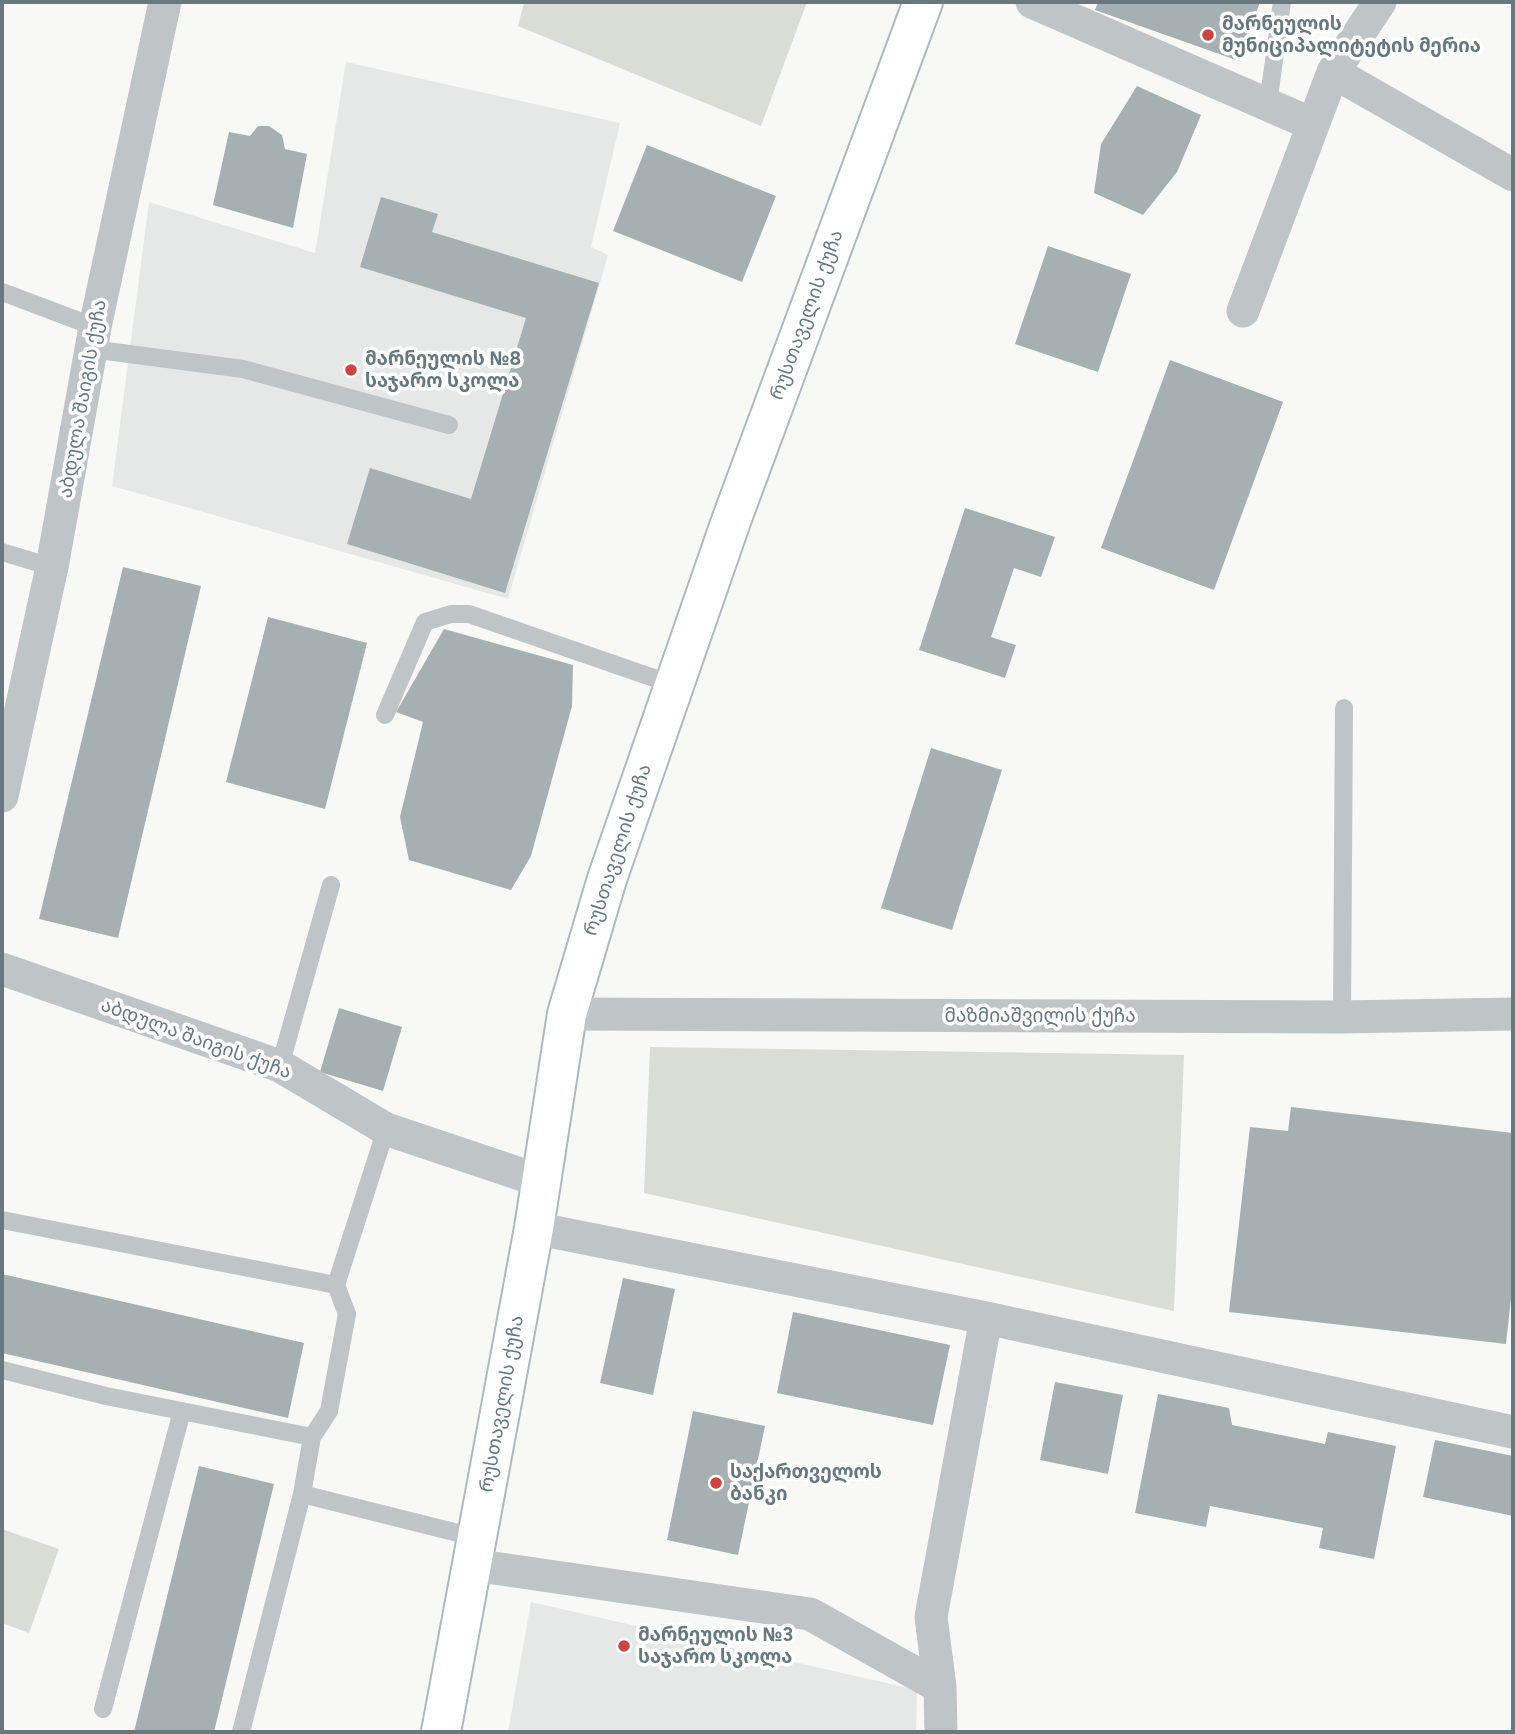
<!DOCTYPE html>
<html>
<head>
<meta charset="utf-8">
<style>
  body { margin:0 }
  #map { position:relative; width:1515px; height:1734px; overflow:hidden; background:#f8f8f7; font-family:Figtree,sans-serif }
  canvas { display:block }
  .frame { position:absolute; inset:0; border:4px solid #67797e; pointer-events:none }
</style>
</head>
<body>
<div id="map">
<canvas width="1515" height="1734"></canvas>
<div class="frame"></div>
</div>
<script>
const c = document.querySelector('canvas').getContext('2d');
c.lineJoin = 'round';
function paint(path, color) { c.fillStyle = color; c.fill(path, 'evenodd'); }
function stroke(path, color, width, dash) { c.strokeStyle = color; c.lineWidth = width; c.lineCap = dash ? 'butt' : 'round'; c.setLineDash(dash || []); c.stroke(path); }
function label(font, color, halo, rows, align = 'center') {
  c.font = font + ' Figtree,"Noto Sans Georgian",sans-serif'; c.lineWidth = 7; c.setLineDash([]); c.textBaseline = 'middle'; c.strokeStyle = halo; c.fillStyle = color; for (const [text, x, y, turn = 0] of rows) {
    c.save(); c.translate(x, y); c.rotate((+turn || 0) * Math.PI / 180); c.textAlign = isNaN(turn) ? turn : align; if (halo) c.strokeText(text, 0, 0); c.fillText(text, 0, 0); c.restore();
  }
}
paint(new Path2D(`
  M 346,62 L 620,123 L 591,247 L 608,255 L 508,599 L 112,486 L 149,202 L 315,253 Z
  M 531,1602 L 917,1690 L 916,1732 L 508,1732 Z`), '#e6e8e7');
paint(new Path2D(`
  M 524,2 L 807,2 L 761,126 L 518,26 Z
  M 650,1047 L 1184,1055 L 1174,1311 L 644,1193 Z
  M 2,1529 L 59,1549 L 29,1633 L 2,1623 Z`), '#daddd6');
paint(new Path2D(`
  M 1098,2 L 1260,2 L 1239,61 L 1095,10 Z
  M 1137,86 L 1201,115 L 1177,172 L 1143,215 L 1094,193 L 1101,144 Z
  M 258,126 L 269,126 L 282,135 L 285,149 L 307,154 L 293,228 L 213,205 L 229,132 L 250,136 Z
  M 647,145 L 776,196 L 742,282 L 613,231 Z
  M 381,197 L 438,214 L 432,232 L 599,283 L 505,593 L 347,544 L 370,468 L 471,499 L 526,318 L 360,267 Z
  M 1048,246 L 1131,274 L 1098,372 L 1015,344 Z
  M 1170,360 L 1283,402 L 1214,590 L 1101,548 Z
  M 965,508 L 1055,537 L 1041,577 L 1014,568 L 991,637 L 1016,645 L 1005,678 L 919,650 Z
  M 123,567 L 201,586 L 118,938 L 39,919 Z
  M 268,617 L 367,643 L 325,809 L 226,782 Z
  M 444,629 L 573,665 L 572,706 L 531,856 L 511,890 L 409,860 L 400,817 L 423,722 L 396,712 Z
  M 931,748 L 1002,770 L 952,930 L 881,908 Z
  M 339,1008 L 402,1027 L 383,1091 L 320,1072 Z
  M 1291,1107 L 1513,1133 L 1513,1280 L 1506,1344 L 1229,1312 L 1250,1127 L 1288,1131 Z
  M 2,1274 L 304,1343 L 288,1418 L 2,1353 Z
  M 623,1278 L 675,1289 L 653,1395 L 600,1383 Z
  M 793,1312 L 950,1345 L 933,1425 L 777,1393 Z
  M 1055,1382 L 1123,1395 L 1108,1474 L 1040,1460 Z
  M 1158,1394 L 1229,1408 L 1232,1425 L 1325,1444 L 1328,1432 L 1396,1446 L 1374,1559 L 1319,1548 L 1323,1528 L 1210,1506 L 1206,1527 L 1135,1513 Z
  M 693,1411 L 765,1426 L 738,1555 L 667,1540 Z
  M 1435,1440 L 1513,1456 L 1513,1516 L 1423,1497 Z
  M 199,1466 L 274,1484 L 214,1732 L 134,1732 Z`), '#a6b0b3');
const secondary = new Path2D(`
  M 441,1732 L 534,1228 L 567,1014 L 607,879 L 731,521 L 923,2`);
stroke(secondary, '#b1b8bb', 42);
stroke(new Path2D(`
  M 1268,104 L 1282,2
  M 2,292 L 95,327
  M 91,349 L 243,369 L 449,425
  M 2,552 L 52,567
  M 385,715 L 425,622 L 451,614 L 469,614 L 674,685
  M 1342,1017 L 1344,708
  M 280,1066 L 331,885
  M 2,1220 L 336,1285 L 386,1129
  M 2,1370 L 106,1396 L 312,1437
  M 302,1494 L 478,1538
  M 103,1709 L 182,1411
  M 241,1732 L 302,1494 L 312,1437 L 329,1411 L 347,1314 L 336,1285`), '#bfc4c6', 18);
stroke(new Path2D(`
  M 1032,2 L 1312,124
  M 1333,72 L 1513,175
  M 1243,311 L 1333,72 L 1380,2
  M 2,796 L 52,567 L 95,327 L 165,2
  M 2,969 L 280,1066 L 386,1129 L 541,1181
  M 567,1014 L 1342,1017 L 1513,1014
  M 534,1228 L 986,1318 L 1513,1432
  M 473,1565 L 810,1614 L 940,1687
  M 941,1732 L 940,1687 L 931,1617 L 986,1318`), '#bfc4c6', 33);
stroke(secondary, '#fff', 38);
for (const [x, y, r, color] of [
  [1208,35,7,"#cd4442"],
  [351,370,7,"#cd4442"],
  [716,1483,7,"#cd4442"],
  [624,1646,7,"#cd4442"]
]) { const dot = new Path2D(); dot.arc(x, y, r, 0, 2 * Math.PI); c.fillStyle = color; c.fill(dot); stroke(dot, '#fff', 2.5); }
label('bold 19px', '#67797e', '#fff', [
  ["მარნეულის",1222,24],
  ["მუნიციპალიტეტის მერია",1222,46],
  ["მარნეულის №8",365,359],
  ["საჯარო სკოლა",365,381],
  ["საქართველოს",730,1472],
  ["ბანკი",730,1494],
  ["მარნეულის №3",638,1635],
  ["საჯარო სკოლა",638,1657]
], 'left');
label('19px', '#67797e', '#fff', [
  ["რუსთაველის ქუჩა",807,315,-70],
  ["აბდულა შაიგის ქუჩა",83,399,-80],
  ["რუსთაველის ქუჩა",618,850,-72],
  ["მაზმიაშვილის ქუჩა",1040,1016],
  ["აბდულა შაიგის ქუჩა",196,1039,20],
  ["რუსთაველის ქუჩა",502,1404,-80]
]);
</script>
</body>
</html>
